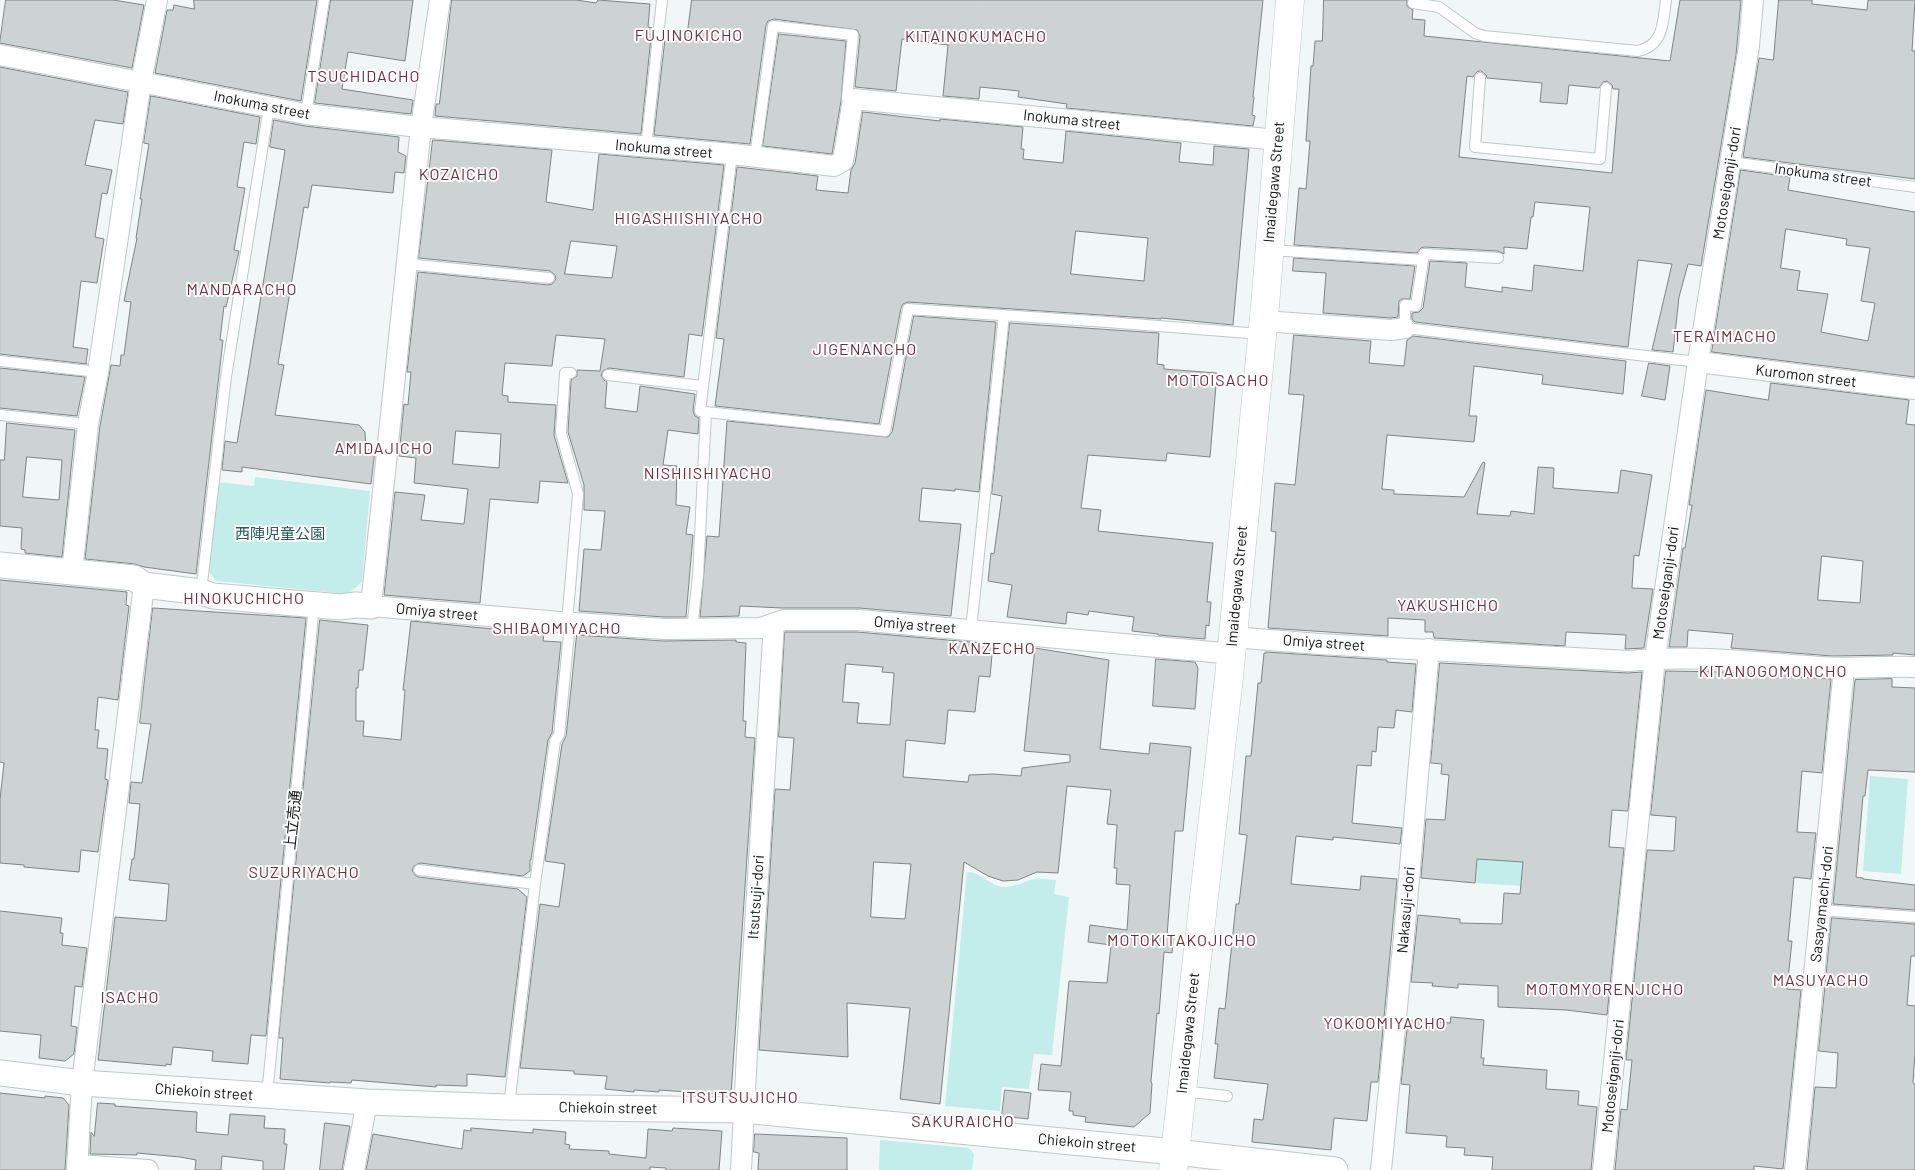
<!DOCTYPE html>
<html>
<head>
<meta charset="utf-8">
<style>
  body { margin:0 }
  canvas { display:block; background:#f1f7f7 }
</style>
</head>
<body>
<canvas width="1915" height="1170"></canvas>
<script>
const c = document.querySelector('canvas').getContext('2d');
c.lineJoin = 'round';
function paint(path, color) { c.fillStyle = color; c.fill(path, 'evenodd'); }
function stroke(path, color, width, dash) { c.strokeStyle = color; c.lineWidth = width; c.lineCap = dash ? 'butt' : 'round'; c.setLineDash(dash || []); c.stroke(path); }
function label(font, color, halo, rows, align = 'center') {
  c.font = font + ' Barlow,"Noto Sans JP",sans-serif'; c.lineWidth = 4; c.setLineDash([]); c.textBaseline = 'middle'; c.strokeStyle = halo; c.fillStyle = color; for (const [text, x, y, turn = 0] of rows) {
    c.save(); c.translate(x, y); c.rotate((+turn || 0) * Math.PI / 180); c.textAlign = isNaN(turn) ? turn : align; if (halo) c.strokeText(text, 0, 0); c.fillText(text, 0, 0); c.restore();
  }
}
paint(new Path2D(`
  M 255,477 L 370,491 L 362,582 L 348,594 L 216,581 L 206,568 L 217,482 L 254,486 Z
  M 1870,776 L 1908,779 L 1901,874 L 1863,871 Z
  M 1478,842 L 1508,861 L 1520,862 L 1521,856 L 1524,856 L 1522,886 L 1475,883 Z
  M 967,872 C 981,872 990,886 1004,887 C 1016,887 1025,880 1036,879 C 1042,878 1049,880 1056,880 L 1054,894 L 1069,897 L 1052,1055 L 1034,1054 L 1029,1089 L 1002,1087 L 1000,1111 L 945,1106 Z
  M 880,1140 L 969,1148 L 974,1154 L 972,1170 L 879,1170 Z`), '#c3edeb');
const building = new Path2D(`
  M 6,0 L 113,0 L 144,5 L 132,68 L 0,43 Z
  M 194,0 L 317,0 L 301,101 L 155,73 L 167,10 L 173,10 L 174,5 L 194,9 Z
  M 331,0 L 413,0 L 405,61 L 348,52 L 342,89 L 413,100 L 411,114 L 315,103 Z
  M 452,0 L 576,0 L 596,3 L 598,0 L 650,4 L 648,27 L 652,28 L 641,134 L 435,116 L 436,104 L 439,104 Z
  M 692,0 L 1263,0 L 1253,97 L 1254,97 L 1252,115 L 1255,116 L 1253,126 L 1066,108 L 1067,104 L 1018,97 L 1019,91 L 980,87 L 979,99 L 943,96 L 948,45 L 902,39 L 896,91 L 855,87 L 860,36 L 857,30 L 774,19 L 768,21 L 766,25 L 750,144 L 654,135 L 666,30 L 687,32 Z
  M 1324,0 L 1407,0 L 1407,6 L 1413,10 L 1412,19 L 1425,20 L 1424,36 L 1670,61 L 1680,0 L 1741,0 L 1736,55 L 1701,266 L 1688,264 L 1679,297 L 1673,352 L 1652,350 L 1672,264 L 1638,260 L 1628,347 L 1415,322 L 1412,319 L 1412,313 L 1419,312 L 1423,308 L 1430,261 L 1467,263 L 1465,287 L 1502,292 L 1502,287 L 1532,291 L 1534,265 L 1583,271 L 1590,207 L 1535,202 L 1533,217 L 1531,217 L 1527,249 L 1504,247 L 1504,254 L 1498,251 L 1424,247 L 1421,248 L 1417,253 L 1294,245 L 1299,188 L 1306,189 L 1310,141 L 1306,141 L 1311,66 L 1313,66 L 1315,41 L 1322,41 ZM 1481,71 L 1486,75 L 1487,78 L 1542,83 L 1540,102 L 1567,104 L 1569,85 L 1599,88 L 1603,82 L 1607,81 L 1612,85 L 1613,89 L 1619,89 L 1612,173 L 1459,157 L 1467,76 L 1473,77 L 1477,72 Z
  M 1779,0 L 1812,0 L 1812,4 L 1867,10 L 1868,0 L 1915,0 L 1912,51 L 1915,51 L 1915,179 L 1743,157 L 1759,58 L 1773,60 Z
  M 779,34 L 846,41 L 841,101 L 832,154 L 763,146 Z
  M 0,67 L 128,92 L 123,124 L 95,120 L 85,165 L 112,170 L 107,194 L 102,193 L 95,237 L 104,239 L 97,283 L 81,281 L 73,347 L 88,349 L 86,362 L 87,364 L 0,354 Z
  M 151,96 L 260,117 L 256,144 L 244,142 L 237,187 L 245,188 L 234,250 L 239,251 L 226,307 L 224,306 L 220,340 L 223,340 L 196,574 L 144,567 L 135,564 L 85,559 L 100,426 L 111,365 L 120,366 L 121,355 L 124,355 L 131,302 L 124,301 L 137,238 L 136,238 L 142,199 L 140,199 L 149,144 L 144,143 Z
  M 863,112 L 940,121 L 940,119 L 1023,127 L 1021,149 L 1024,149 L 1023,159 L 1063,163 L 1066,131 L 1181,143 L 1179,162 L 1213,165 L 1214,146 L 1249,149 L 1233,325 L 1161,318 L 1161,319 L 908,302 L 903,304 L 901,308 L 879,424 L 715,406 L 724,339 L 716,338 L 737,167 L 818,176 L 816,190 L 848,193 L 851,170 L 855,163 ZM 1076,231 L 1148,238 L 1144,281 L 1071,274 Z
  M 274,120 L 305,126 L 399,137 L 398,152 L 406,156 L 404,173 L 395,172 L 393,193 L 312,185 L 308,208 L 304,207 L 278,364 L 284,365 L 275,415 L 359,425 L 365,432 L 366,449 L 375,450 L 371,484 L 242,467 L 242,472 L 222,470 L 225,441 L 237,443 L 285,150 L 270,147 Z
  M 433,140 L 552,150 L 546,202 L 593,210 L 599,154 L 724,165 L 702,336 L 689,334 L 684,377 L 609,368 L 603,371 L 601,375 L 604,380 L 607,382 L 605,408 L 637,412 L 640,386 L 695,394 L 693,411 L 695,416 L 699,418 L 698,434 L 668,430 L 663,465 L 677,466 L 676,505 L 690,507 L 686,534 L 693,535 L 686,617 L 664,617 L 579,611 L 584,549 L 601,550 L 605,511 L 584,510 L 584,485 L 568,432 L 571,380 L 577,376 L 577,370 L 600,371 L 605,339 L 556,335 L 552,366 L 505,363 L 502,395 L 508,396 L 508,402 L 556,405 L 554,435 L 568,483 L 540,481 L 538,503 L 490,499 L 480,603 L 384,595 L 395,492 L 425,495 L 421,520 L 464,524 L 468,489 L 414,483 L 416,458 L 399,456 L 404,404 L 408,405 L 411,372 L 407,372 L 418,272 L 548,285 L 552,284 L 556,279 L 555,275 L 550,271 L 419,258 ZM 571,241 L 617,246 L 612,278 L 565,274 ZM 456,431 L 501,434 L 499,468 L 453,464 Z
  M 1741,170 L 1790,177 L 1788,190 L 1915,212 L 1915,377 L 1712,352 ZM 1786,229 L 1847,239 L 1846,245 L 1870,248 L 1861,301 L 1875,303 L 1868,341 L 1821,332 L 1828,294 L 1797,290 L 1800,271 L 1781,268 Z
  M 1294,258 L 1415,266 L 1410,299 L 1402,299 L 1399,301 L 1398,317 L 1391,318 L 1323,313 L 1326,273 L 1293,271 Z
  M 914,316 L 996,322 L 979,492 L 955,489 L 955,491 L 922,488 L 919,521 L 961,524 L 951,616 L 859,608 L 782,608 L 740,606 L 739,616 L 700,617 L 707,536 L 719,537 L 727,421 L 888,437 L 892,432 Z
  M 1010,323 L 1159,333 L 1157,364 L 1164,365 L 1164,369 L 1217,373 L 1210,457 L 1167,453 L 1166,461 L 1088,455 L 1081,508 L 1101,510 L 1098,531 L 1213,543 L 1207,602 L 1211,602 L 1209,626 L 1206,625 L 1205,639 L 1158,635 L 1158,634 L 1132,631 L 1134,617 L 1089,611 L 1088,615 L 1067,612 L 1066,624 L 1007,617 L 1012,585 L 988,581 L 991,553 L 994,554 L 1002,496 L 992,494 Z
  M 1294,335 L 1371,341 L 1369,363 L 1404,366 L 1407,340 L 1413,336 L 1626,361 L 1623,394 L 1542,384 L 1543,375 L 1474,366 L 1469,416 L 1477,416 L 1474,442 L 1387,435 L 1382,489 L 1394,490 L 1394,494 L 1464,497 L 1483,462 L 1485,463 L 1477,514 L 1510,516 L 1511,511 L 1534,514 L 1538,467 L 1554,468 L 1553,488 L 1618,493 L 1621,470 L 1652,475 L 1639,556 L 1634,555 L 1632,588 L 1653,589 L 1644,648 L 1625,649 L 1626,635 L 1566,632 L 1565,646 L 1434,638 L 1433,632 L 1425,632 L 1425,620 L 1388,618 L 1388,636 L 1268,628 L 1276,532 L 1271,531 L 1275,483 L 1295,485 L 1304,395 L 1289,394 Z
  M 1649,363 L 1670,366 L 1665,400 L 1642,396 Z
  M 0,368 L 85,377 L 77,416 L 0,408 Z
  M 1771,383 L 1909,400 L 1906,424 L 1915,425 L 1915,655 L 1893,653 L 1893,655 L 1832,656 L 1731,648 L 1733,634 L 1688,630 L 1687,647 L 1669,647 L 1683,548 L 1685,548 L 1692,505 L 1689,505 L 1706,390 L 1768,400 ZM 1822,556 L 1863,561 L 1860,603 L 1818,600 Z
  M 7,423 L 75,430 L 62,557 L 25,553 L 25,550 L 21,549 L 22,528 L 0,526 L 0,460 L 4,460 ZM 27,457 L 62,460 L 59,500 L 23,497 Z
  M 0,580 L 127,592 L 126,605 L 129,606 L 118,700 L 98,697 L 95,730 L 99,730 L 97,748 L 108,749 L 105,779 L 108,780 L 98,852 L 81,850 L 79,872 L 24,867 L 24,865 L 0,863 L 0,799 L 4,763 L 0,762 Z
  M 153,608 L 306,618 L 266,1036 L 251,1035 L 248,1064 L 212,1061 L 213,1051 L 173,1047 L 171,1065 L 166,1064 L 166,1066 L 98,1060 L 115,917 L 166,921 L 169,884 L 129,880 L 132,859 L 134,859 L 140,804 L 129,803 L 131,782 L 142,783 L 151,724 L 140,723 Z
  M 320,620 L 368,625 L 363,670 L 359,670 L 358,688 L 356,688 L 356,721 L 364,721 L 363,736 L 401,740 L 405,690 L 403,690 L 411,621 L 544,634 L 543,641 L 561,642 L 552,733 L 548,740 L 531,860 L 530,860 L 530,871 L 523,876 L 420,863 L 414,866 L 412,870 L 415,875 L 418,877 L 518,889 L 527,897 L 505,1077 L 467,1074 L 467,1086 L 436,1085 L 436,1087 L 352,1080 L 351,1083 L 330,1082 L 330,1083 L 280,1079 L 283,1038 L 279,1038 Z
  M 785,632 L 857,632 L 993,644 L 990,677 L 979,676 L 975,712 L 948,710 L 945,744 L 906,740 L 903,777 L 968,782 L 969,775 L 993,774 L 1021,776 L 1022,768 L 1070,762 L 1070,755 L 1024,751 L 1035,648 L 1109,660 L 1100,749 L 1149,754 L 1150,743 L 1191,747 L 1183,831 L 1175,831 L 1167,936 L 1174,937 L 1172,953 L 1164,952 L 1159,1014 L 1157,1013 L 1151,1081 L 1152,1084 L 1150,1113 L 1134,1127 L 1085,1122 L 1086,1117 L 1073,1115 L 1073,1111 L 1069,1111 L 1071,1092 L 1038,1090 L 1041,1064 L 1061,1066 L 1069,981 L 1107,983 L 1111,945 L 1088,942 L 1090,925 L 1127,930 L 1130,885 L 1116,884 L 1117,868 L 1114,868 L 1117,825 L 1107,824 L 1111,790 L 1067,786 L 1058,873 L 1037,872 L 1018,880 L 1003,881 L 988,876 L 964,862 L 940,1104 L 900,1099 L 910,1008 L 847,1003 L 848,1057 L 759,1050 L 775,789 L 790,790 L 794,738 L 779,737 ZM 846,664 L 883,667 L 882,672 L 894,673 L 890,725 L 857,723 L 859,703 L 843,702 ZM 874,862 L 911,864 L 905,919 L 871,917 Z
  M 577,635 L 663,641 L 736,640 L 736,642 L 746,643 L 743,721 L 746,721 L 745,737 L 755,738 L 731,1095 L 659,1090 L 659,1092 L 634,1090 L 634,1092 L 605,1089 L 607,1076 L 574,1074 L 574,1071 L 520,1068 L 540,904 L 559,907 L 565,864 L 545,861 L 562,744 L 566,736 Z
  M 1266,652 L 1387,660 L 1387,662 L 1416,664 L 1412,712 L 1396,710 L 1394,728 L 1378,727 L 1376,752 L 1372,751 L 1371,766 L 1357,765 L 1352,823 L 1402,828 L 1400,844 L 1333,837 L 1333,840 L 1296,836 L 1291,884 L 1360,890 L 1361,876 L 1397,879 L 1378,1082 L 1371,1082 L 1367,1121 L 1334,1118 L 1331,1150 L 1252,1142 L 1254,1119 L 1263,1120 L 1268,1084 L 1214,1078 L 1218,1044 L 1215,1044 L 1219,1008 L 1225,1009 L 1236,904 L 1239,904 L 1247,835 L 1239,834 L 1246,756 L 1251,756 L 1258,683 L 1261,683 L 1264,653 L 1266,653 Z
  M 1156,659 L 1195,662 L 1198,668 L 1195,709 L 1153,706 Z
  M 1440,663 L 1628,673 L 1642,672 L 1628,811 L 1612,810 L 1609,847 L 1624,848 L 1607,1015 L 1566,1010 L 1498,1007 L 1498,986 L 1458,984 L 1458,988 L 1432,986 L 1433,983 L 1411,982 L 1418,915 L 1460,919 L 1460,923 L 1502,924 L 1504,893 L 1520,894 L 1523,862 L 1477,859 L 1475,883 L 1421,878 L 1426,819 L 1445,820 L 1449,775 L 1441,774 L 1442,764 L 1431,763 Z
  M 1666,671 L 1723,672 L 1831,679 L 1822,773 L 1802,771 L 1797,832 L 1816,833 L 1811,879 L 1794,877 L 1788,941 L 1792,941 L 1787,989 L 1801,990 L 1783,1169 L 1754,1166 L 1754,1170 L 1615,1170 L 1621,1109 L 1627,1110 L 1632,1060 L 1626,1060 L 1647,850 L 1674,851 L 1676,817 L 1651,815 Z
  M 1892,679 L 1892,687 L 1915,688 L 1915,772 L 1868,770 L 1865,796 L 1863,796 L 1856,877 L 1863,878 L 1863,879 L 1915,885 L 1915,910 L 1833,904 L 1855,680 Z
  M 0,911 L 62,918 L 60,933 L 63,933 L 62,945 L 87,948 L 82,987 L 75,986 L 71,1026 L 77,1027 L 74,1054 L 65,1061 L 39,1058 L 41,1035 L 0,1031 Z
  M 1832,918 L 1915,924 L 1915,956 L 1911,956 L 1907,1005 L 1915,1006 L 1915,1053 L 1913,1083 L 1915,1084 L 1915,1170 L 1807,1170 L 1815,1087 L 1836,1088 L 1838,1053 L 1819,1051 Z
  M 1451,1017 L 1484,1020 L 1481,1058 L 1484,1058 L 1483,1065 L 1547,1070 L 1546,1089 L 1579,1091 L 1578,1105 L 1597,1107 L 1591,1170 L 1492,1170 L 1493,1157 L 1464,1155 L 1465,1148 L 1446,1147 L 1447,1136 L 1406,1133 L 1410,1085 L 1401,1084 L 1408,1020 L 1450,1023 Z
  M 1005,1090 L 1031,1093 L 1028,1119 L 1002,1116 Z
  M 0,1093 L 45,1098 L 45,1096 L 63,1098 L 69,1105 L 65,1170 L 0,1170 Z
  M 98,1103 L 115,1104 L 115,1106 L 197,1112 L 196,1132 L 228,1135 L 230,1114 L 265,1116 L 264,1128 L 285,1129 L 284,1144 L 287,1144 L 284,1170 L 263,1170 L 263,1161 L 222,1156 L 221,1170 L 195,1170 L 196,1160 L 180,1157 L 137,1153 L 137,1155 L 90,1154 L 91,1132 L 94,1136 Z
  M 325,1123 L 350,1126 L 342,1170 L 320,1170 Z
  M 471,1128 L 533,1133 L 533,1129 L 566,1132 L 565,1144 L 570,1145 L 569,1149 L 609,1151 L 609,1154 L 646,1158 L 648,1129 L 672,1131 L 673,1128 L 722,1131 L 719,1170 L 666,1170 L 666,1168 L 650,1167 L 650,1170 L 366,1170 L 373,1134 L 462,1149 L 464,1130 L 471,1131 Z
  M 755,1134 L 847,1138 L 847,1170 L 758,1170 L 759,1153 L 754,1152 Z`);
paint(building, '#cdd3d3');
stroke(building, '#7f8585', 1);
const service = new Path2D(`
  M 1413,3 L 1439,7 L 1475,33 L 1484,36 L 1638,51 C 1664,45 1663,22 1666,0
  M 1480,78 L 1475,147 L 1600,159 L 1606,88
  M 306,114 L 324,0
  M 646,148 L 662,0
  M 755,157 L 773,26 L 853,35 L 847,98 L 852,99
  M 1731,162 L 1915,187
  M 1270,250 L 1423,260
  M 1498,258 L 1424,254 L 1416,306 L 1405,305 L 1405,328 L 1698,362
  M 406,264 L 549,278
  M 0,361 L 98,372
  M 608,375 L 702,386
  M 706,412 L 885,431 L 908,309 L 1107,322 L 1261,334
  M 0,415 L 88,424
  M 201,592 L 226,377 L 269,107
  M 567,623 L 578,494 L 561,433 L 565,373 L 571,373
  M 692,629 L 698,576 L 706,412 L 700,411 L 732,154
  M 971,630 L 1004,315
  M 419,870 L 535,884
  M 1821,910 L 1915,917
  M 1183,1091 L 1227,1096
  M 267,1096 L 314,605
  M 509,1106 L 535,884 L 555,741 L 559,735 L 570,623`);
const minor = new Path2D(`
  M 440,0 L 421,127 L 371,606 L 560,622 L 664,629 L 761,628 L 784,620 L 858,620 L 1223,653 L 1232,637 L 1319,644 L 1629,661 C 1692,654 1756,663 1820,667 C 1851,669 1883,666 1915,667
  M 0,55 L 306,114 L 410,126 L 732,154 L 834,166 L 843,161 L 853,99 L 1278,140
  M 1263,321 L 1391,330 L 1405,328
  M 1698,362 L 1915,389
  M 72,572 L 88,424 L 98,372 L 141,82 L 157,0
  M 78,1165 L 148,1170
  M 77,1170 L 82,1083 L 144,585
  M 354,1170 L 367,1102
  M 741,1170 L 747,1052 L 774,623
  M 1381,1170 L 1404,936 L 1429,649
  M 1603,1170 L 1655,658 L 1698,362 L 1749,46 L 1753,0
  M 1795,1170 L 1844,668`);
const tertiary = new Path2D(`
  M 0,565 L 134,578 L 144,585 L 201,592 L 213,596 L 341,607 L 356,605 L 371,606
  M 0,1073 L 82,1083 L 367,1102 L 509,1107 L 743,1110 L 1175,1152 L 1335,1170`);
const secondary = new Path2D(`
  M 1173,1170 L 1229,677 L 1265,306 L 1290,0`);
stroke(service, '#c0c7c7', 12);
stroke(minor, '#c0c7c7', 22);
stroke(tertiary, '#c0c7c7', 27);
stroke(secondary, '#c0c7c7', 29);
stroke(service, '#fff', 10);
stroke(minor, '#fff', 20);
stroke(tertiary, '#fff', 25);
stroke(secondary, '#fff', 28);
label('15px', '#141717', '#fff', [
  ["Inokuma street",262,105,11],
  ["Inokuma street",1072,120,6],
  ["Inokuma street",664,149,5],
  ["Inokuma street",1823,175,8],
  ["Imaidegawa Street",1274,182,-85],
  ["Motoseiganji-dori",1727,183,-81],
  ["Kuromon street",1806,376,7],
  ["Motoseiganji-dori",1666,583,-82],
  ["Imaidegawa Street",1237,586,-85],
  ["Omiya street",437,612,5],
  ["Omiya street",915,625,5],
  ["Omiya street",1324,643,4],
  ["上立売通",293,820,-84],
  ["Itsutsuji-dori",756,897,-86],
  ["Sasayamachi-dori",1822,904,-84],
  ["Nakasuji-dori",1406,910,-85],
  ["Imaidegawa Street",1188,1033,-84],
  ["Motoseiganji-dori",1613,1076,-84],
  ["Chiekoin street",204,1092,4],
  ["Chiekoin street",608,1108,1],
  ["Chiekoin street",1087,1143,5]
]);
label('15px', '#245a59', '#fff', [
  ["西陣児童公園",280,534]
]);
c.letterSpacing = '1px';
label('16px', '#722b37', '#fff', [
  ["FUJINOKICHO",689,36],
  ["KITAINOKUMACHO",976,37],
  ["TSUCHIDACHO",364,77],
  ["KOZAICHO",459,175],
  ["HIGASHIISHIYACHO",689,219],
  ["MANDARACHO",242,290],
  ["TERAIMACHO",1725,337],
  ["JIGENANCHO",865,350],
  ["MOTOISACHO",1218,381],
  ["AMIDAJICHO",384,449],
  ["NISHIISHIYACHO",708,474],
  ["HINOKUCHICHO",244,599],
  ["YAKUSHICHO",1448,606],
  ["SHIBAOMIYACHO",557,629],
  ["KANZECHO",992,649],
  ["KITANOGOMONCHO",1773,672],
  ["SUZURIYACHO",304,873],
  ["MOTOKITAKOJICHO",1182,941],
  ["MASUYACHO",1821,981],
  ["MOTOMYORENJICHO",1605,990],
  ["ISACHO",130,998],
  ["YOKOOMIYACHO",1385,1024],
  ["ITSUTSUJICHO",740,1098],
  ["SAKURAICHO",963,1122]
]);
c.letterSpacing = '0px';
</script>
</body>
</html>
